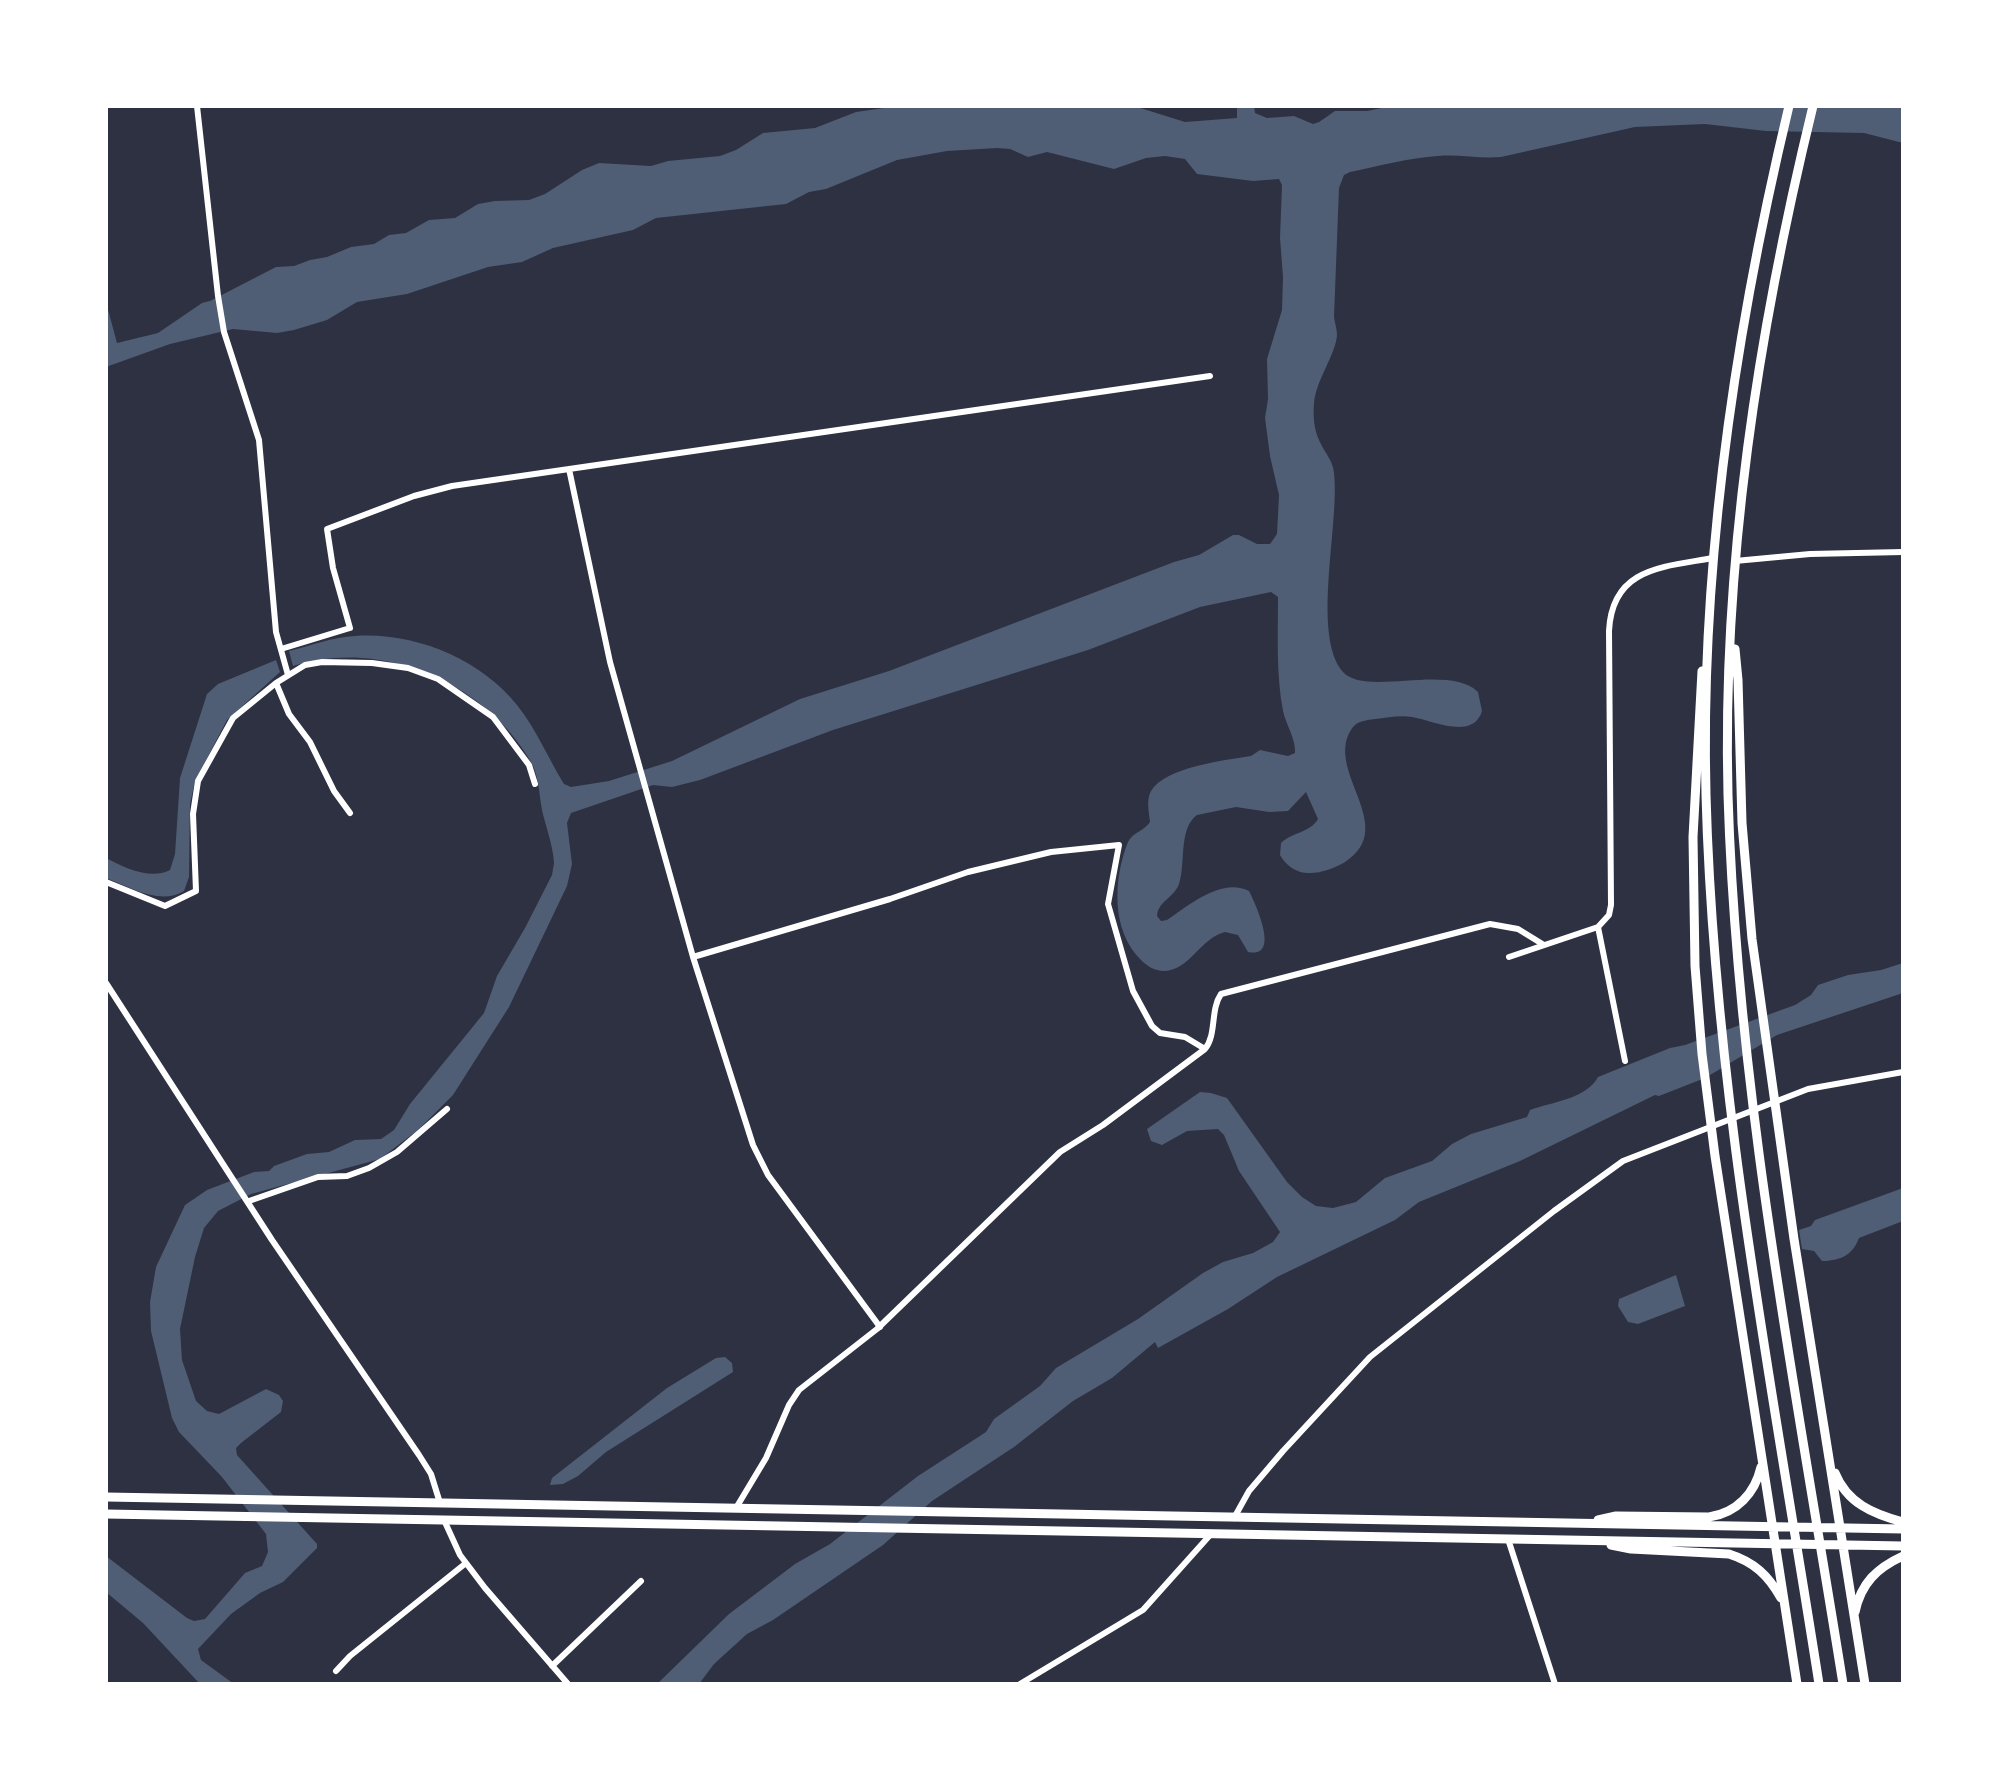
<!DOCTYPE html>
<html>
<head>
<meta charset="utf-8">
<style>
  body { margin:0 }
  #map { position:relative; width:2009px; height:1790px; overflow:hidden; background:#2d3142; font-family:Cabin,sans-serif }
  canvas { display:block }
  .frame { position:absolute; inset:0; border:108px solid #fff; pointer-events:none }
</style>
</head>
<body>
<div id="map">
<canvas width="2009" height="1790"></canvas>
<div class="frame"></div>
</div>
<script>
const c = document.querySelector('canvas').getContext('2d');
c.lineJoin = 'round';
function paint(path, color) { c.fillStyle = color; c.fill(path, 'evenodd'); }
function stroke(path, color, width, dash) { c.strokeStyle = color; c.lineWidth = width; c.lineCap = dash ? 'butt' : 'round'; c.setLineDash(dash || []); c.stroke(path); }
paint(new Path2D(`
  M 898,106 L 1134,106 L 1185,122 L 1237,118 L 1237,106 L 1254,106 L 1255,113 L 1267,118 L 1294,116 L 1313,124 L 1319,122 L 1335,111 L 1367,111 L 1391,106 L 1903,106 L 1903,143 L 1864,133 L 1766,131 L 1705,124 L 1635,127 L 1501,157 C 1480,159 1459,154 1438,156 C 1409,158 1379,166 1350,172 L 1344,175 L 1339,188 L 1334,317 C 1335,323 1337,330 1337,335 C 1336,354 1315,382 1314,404 C 1313,416 1314,429 1319,440 C 1324,452 1333,460 1334,473 C 1340,523 1311,635 1343,672 C 1365,697 1449,663 1478,692 L 1482,711 C 1473,741 1432,720 1412,717 C 1399,715 1387,718 1375,719 C 1367,720 1358,721 1353,727 C 1321,769 1401,826 1345,862 C 1335,868 1322,873 1310,873 C 1298,874 1286,866 1280,855 L 1281,843 C 1292,832 1310,833 1318,819 L 1306,792 L 1288,811 L 1269,812 L 1236,807 L 1197,815 C 1178,829 1186,864 1179,884 C 1174,898 1158,901 1157,916 L 1161,921 L 1167,920 C 1189,905 1222,877 1249,891 C 1256,905 1281,959 1248,952 L 1238,935 L 1225,932 C 1200,938 1190,971 1163,971 C 1153,970 1147,966 1141,960 C 1111,931 1113,879 1128,842 C 1132,833 1144,831 1150,822 C 1149,812 1146,800 1151,791 C 1165,767 1226,760 1251,756 L 1260,750 L 1288,756 L 1295,753 C 1296,739 1286,725 1283,711 C 1276,674 1278,635 1278,597 L 1271,592 L 1200,607 L 1088,650 L 833,730 L 700,780 L 672,787 L 653,785 L 571,813 L 567,823 L 572,864 L 567,886 L 509,1007 L 453,1095 L 418,1130 L 380,1159 L 251,1194 L 218,1211 L 204,1228 L 195,1257 L 180,1329 L 182,1360 L 196,1401 L 207,1411 L 219,1414 L 266,1389 L 279,1395 L 283,1401 L 281,1412 L 241,1443 L 236,1448 L 237,1455 L 317,1544 L 317,1548 L 283,1582 L 260,1593 L 231,1614 L 198,1649 L 201,1660 L 234,1684 L 200,1684 L 143,1623 L 106,1592 L 106,1556 L 187,1618 L 194,1621 L 205,1619 L 245,1573 L 262,1566 L 268,1552 L 266,1534 L 222,1477 L 179,1432 L 172,1418 L 151,1331 L 150,1302 L 156,1267 L 185,1205 L 207,1190 L 254,1172 L 269,1171 L 274,1166 L 307,1154 L 329,1152 L 355,1140 L 381,1139 L 394,1130 L 410,1104 L 484,1013 L 497,976 L 525,928 L 552,875 L 554,863 C 553,845 546,828 542,810 C 539,794 539,776 531,762 C 485,682 381,638 293,666 L 289,651 C 310,646 333,637 355,636 C 415,632 480,659 517,705 C 537,730 548,758 564,784 L 571,787 L 609,781 L 672,761 L 800,699 L 889,671 L 1174,562 L 1199,555 L 1233,535 L 1239,535 L 1257,544 L 1270,544 L 1277,534 L 1279,495 L 1270,456 L 1265,418 L 1268,399 L 1267,359 L 1282,310 L 1283,277 L 1280,238 L 1282,185 L 1279,179 L 1253,181 L 1197,174 L 1185,159 L 1165,156 L 1146,158 L 1114,169 L 1047,152 L 1028,157 L 1010,149 L 997,148 L 947,151 L 897,160 L 826,189 L 809,192 L 786,204 L 656,218 L 633,230 L 553,248 L 522,262 L 488,267 L 407,294 L 357,302 L 327,320 L 294,330 L 277,333 L 233,329 L 170,344 L 106,367 L 106,302 L 117,343 L 158,333 L 202,303 L 210,301 L 276,267 L 294,266 L 310,260 L 327,257 L 351,247 L 374,244 L 389,235 L 406,233 L 429,220 L 455,218 L 478,204 L 495,201 L 529,200 L 545,194 L 582,170 L 599,163 L 651,166 L 668,161 L 720,156 L 736,150 L 763,133 L 815,128 L 856,112 Z
  M 276,660 L 280,672 L 227,720 L 195,781 L 190,804 L 189,877 L 184,891 C 160,906 130,887 106,878 L 106,858 C 125,868 150,880 170,870 L 175,854 L 180,778 L 207,694 L 218,684 Z
  M 1903,963 L 1903,993 L 1777,1035 L 1705,1078 L 1659,1096 L 1655,1095 L 1520,1161 L 1419,1202 L 1395,1220 L 1277,1277 L 1228,1309 L 1158,1348 L 1155,1342 L 1112,1378 L 1073,1401 L 1014,1447 L 932,1501 L 883,1545 L 773,1620 L 747,1634 L 714,1664 L 699,1684 L 657,1684 L 729,1614 L 795,1564 L 830,1544 L 918,1476 L 986,1432 L 994,1419 L 1040,1386 L 1056,1368 L 1138,1319 L 1203,1273 L 1223,1262 L 1253,1253 L 1273,1242 L 1280,1232 L 1239,1171 L 1224,1135 L 1218,1129 L 1187,1131 L 1162,1145 L 1151,1141 L 1147,1129 L 1200,1092 L 1211,1093 L 1227,1098 L 1287,1182 L 1302,1197 L 1316,1206 L 1333,1208 L 1356,1202 L 1385,1178 L 1432,1161 L 1452,1144 L 1471,1134 L 1527,1117 L 1530,1110 C 1552,1102 1586,1099 1598,1077 L 1670,1048 L 1685,1045 L 1795,1005 L 1811,995 L 1818,985 L 1848,975 L 1881,970 Z
  M 1903,1188 L 1903,1221 L 1859,1238 C 1853,1255 1840,1261 1822,1261 L 1814,1251 L 1802,1249 L 1799,1230 L 1811,1226 L 1815,1220 Z
  M 1676,1275 L 1685,1306 L 1638,1324 L 1628,1322 L 1618,1306 L 1619,1299 Z
  M 725,1357 L 732,1363 L 733,1372 L 606,1452 L 578,1476 L 563,1484 L 550,1485 L 552,1478 L 667,1388 L 716,1358 Z`), '#4f5d75');
stroke(new Path2D(`
  M 197,106 L 218,296 L 224,332 L 259,440 L 276,632 L 288,675
  M 569,469 L 610,662 L 693,957 L 753,1145 L 768,1175 L 880,1327
  M 1735,561 L 1810,554 L 1903,552
  M 281,649 L 350,628 L 333,568 L 327,529 L 414,496 L 452,486 L 1210,376
  M 276,683 L 289,714 L 310,742 L 334,791 L 350,813
  M 106,882 L 165,906 L 196,891 L 193,814 L 198,781 L 233,718 L 276,683 L 305,665 L 322,662 L 372,663 L 408,668 L 438,679 L 493,717 L 529,765 L 535,784
  M 1598,927 L 1625,1061
  M 693,957 L 890,899 L 968,872 L 1051,852 L 1119,845 L 1108,904 L 1133,991 L 1152,1026 L 1160,1033 L 1185,1037 L 1205,1049
  M 1509,957 L 1598,927 L 1609,915 L 1611,905 L 1609,631 C 1612,567 1664,567 1713,558
  M 106,983 L 272,1240 L 419,1455 L 431,1474 L 440,1503
  M 249,1201 L 318,1177 L 347,1176 L 369,1168 L 397,1152 L 447,1109
  M 736,1508 L 766,1458 L 789,1405 L 799,1390 L 877,1329 L 1060,1152 L 1103,1125 L 1205,1049 C 1217,1034 1210,1010 1221,994 L 1490,924 L 1518,929 L 1544,945
  M 1234,1518 L 1249,1491 L 1283,1451 L 1370,1357 L 1554,1211 L 1623,1161 L 1808,1089 L 1903,1072
  M 444,1520 L 460,1555 L 485,1588 L 568,1684
  M 1508,1539 L 1555,1684
  M 552,1666 L 641,1581
  M 336,1671 L 350,1656 L 466,1563
  M 1020,1684 L 1143,1610 L 1211,1534`), '#fff', 6);
stroke(new Path2D(`
  M 1789,106 C 1735,331 1700,564 1706,795 C 1714,1094 1773,1389 1819,1684
  M 1813,106 C 1758,331 1722,563 1728,795 C 1737,1094 1796,1389 1843,1684
  M 1735,649 L 1738,680 L 1742,823 L 1752,939 L 1794,1239 L 1865,1684
  M 1702,671 L 1693,837 L 1695,966 L 1702,1054 L 1715,1156 L 1797,1684
  M 1835,1473 C 1847,1503 1873,1514 1903,1522
  M 106,1497 L 1903,1529
  M 106,1514 L 1903,1546
  M 1598,1520 L 1616,1516 L 1709,1517 C 1737,1513 1755,1493 1761,1467
  M 1611,1545 L 1631,1549 L 1729,1554 C 1754,1562 1768,1575 1781,1598
  M 1855,1612 C 1861,1583 1877,1568 1903,1556`), '#fff', 9);
</script>
</body>
</html>
